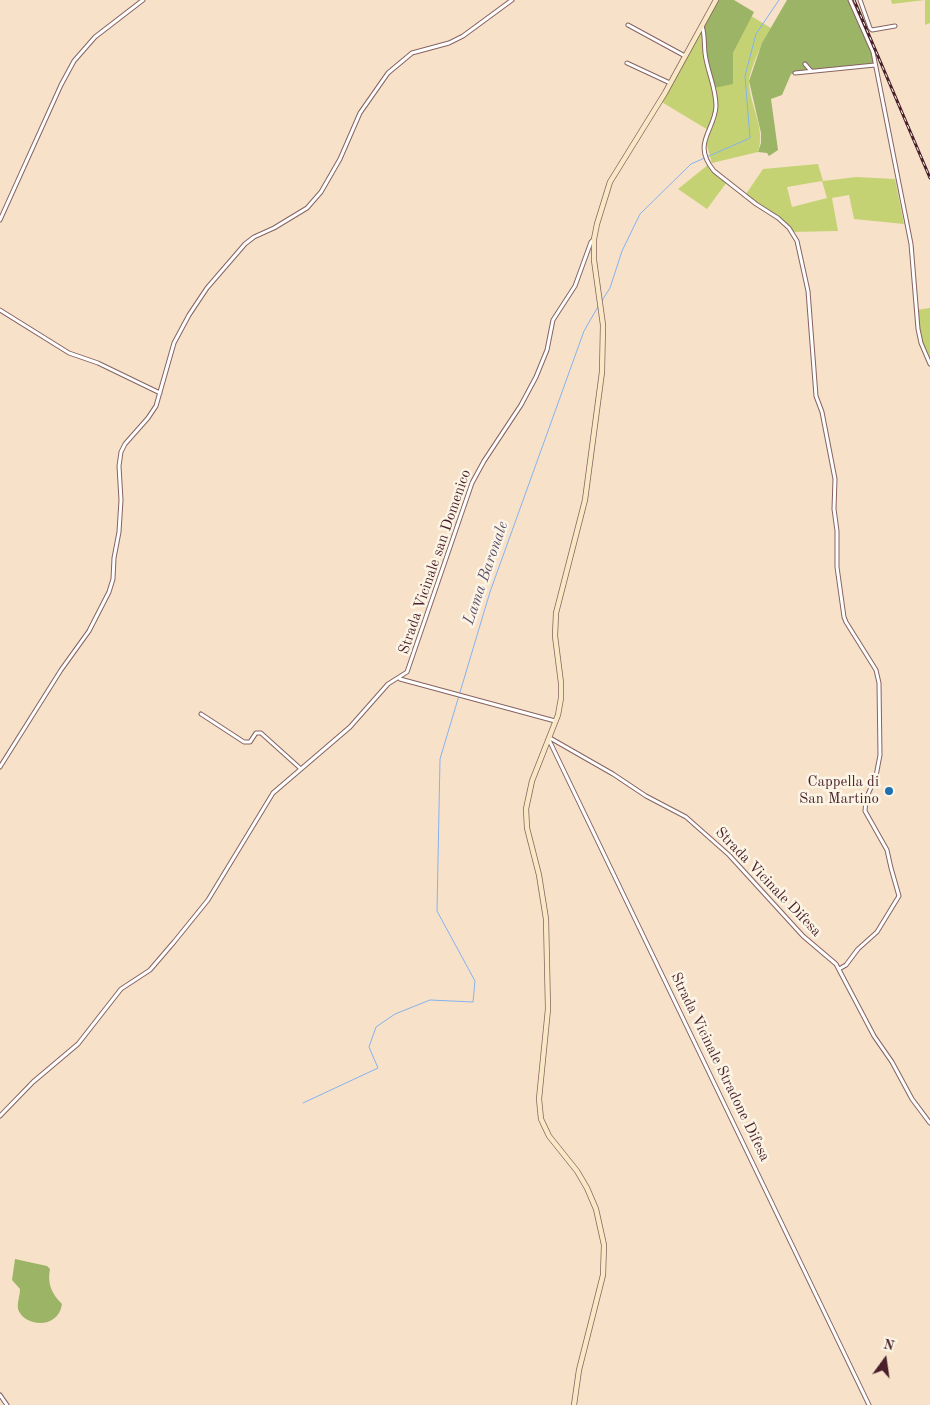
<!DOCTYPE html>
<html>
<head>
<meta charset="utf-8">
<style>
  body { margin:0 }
  #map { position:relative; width:930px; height:1405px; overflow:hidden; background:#f7e2c9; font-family:"Old Standard TT",serif }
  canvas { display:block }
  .north { position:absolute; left:860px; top:1335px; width:50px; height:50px; -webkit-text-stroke:4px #fcf5e5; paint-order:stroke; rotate:14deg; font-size:14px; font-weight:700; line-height:20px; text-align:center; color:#4a1f2b }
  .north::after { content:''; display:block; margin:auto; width:18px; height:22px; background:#4a1f2b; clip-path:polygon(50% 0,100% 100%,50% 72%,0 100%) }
</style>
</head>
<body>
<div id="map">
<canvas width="930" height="1405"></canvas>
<div class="north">N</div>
</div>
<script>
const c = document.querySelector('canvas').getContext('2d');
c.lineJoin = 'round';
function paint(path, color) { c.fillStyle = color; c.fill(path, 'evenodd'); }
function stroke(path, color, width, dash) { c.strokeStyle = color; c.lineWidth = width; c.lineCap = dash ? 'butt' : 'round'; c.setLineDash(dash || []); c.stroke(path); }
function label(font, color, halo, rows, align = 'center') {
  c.font = font + ' "Old Standard TT",serif'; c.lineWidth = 5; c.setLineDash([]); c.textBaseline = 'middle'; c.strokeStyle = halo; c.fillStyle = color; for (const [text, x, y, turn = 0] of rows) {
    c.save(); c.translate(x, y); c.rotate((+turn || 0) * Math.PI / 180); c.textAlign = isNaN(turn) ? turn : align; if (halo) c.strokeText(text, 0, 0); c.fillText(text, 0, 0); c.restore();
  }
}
paint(new Path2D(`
  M 891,0 L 930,0 L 930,23 L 925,25 L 925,0 L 892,4 Z
  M 751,16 L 771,28 C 764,39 749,70 749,83 C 750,107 766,128 758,152 L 712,163 L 705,139 L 708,130 L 660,101 L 702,26 L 733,84 L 733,53 Z
  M 709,164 L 712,168 L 727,182 L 707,209 L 678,189 Z
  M 818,164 L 823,181 L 856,177 L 895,179 L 904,224 L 854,219 L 849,195 L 832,198 L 838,231 L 792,232 L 772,212 L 746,194 L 763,169 ZM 822,181 L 827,198 L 792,207 L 787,187 Z
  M 930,308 L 930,364 L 920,338 L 916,310 Z`), '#c5d274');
paint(new Path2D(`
  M 716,0 L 734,0 L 754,12 L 733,53 L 733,84 L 714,88 L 706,58 L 702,26 Z
  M 787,0 L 849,0 L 869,46 L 874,65 L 791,74 L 782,95 L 771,99 L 778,150 L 769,156 L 767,153 L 758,152 L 761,143 L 761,133 L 749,81 L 762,43 Z
  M 15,1259 L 47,1266 L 50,1269 C 47,1284 52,1294 62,1304 C 58,1331 23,1326 18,1309 C 17,1302 20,1296 20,1289 L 12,1280 Z`), '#9cb466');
stroke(new Path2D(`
  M 601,302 L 610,288 L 622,251 L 640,214 L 691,164 L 750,138 L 745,76 L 756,34 L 779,0
  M 303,1103 L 378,1068 L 369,1047 L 376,1027 L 395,1014 L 430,1000 L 473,1002 L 475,981 L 437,911 L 440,759 L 490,592 L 584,331 L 599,305`), '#84b2ee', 1);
const minor = new Path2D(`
  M 850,0 L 873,52 L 911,244 L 918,329 L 921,343 L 930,364
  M 860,0 L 870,28 L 872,30 L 895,26
  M 628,25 L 685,56
  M 702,26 C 705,34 704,44 705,53 C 707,71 716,87 716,106 C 715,131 691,143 714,171 L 756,204 L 778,218 L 789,228 L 797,241 L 808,291 L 816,396 L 822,412 L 835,479 L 834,509 L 837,531 L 837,567 L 844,617 L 846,622 L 876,670 L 879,683 L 880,755 L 876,776 L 866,799 L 865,811 L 887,850 L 891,868 L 899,896 L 877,932 L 858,949 L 846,965 L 839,969
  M 627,63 L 670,83
  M 805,64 L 811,71
  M 795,73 L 875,65
  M 0,220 L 61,85 L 74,61 L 95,37 L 143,0
  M 0,310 L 69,353 L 98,363 L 160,393
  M 400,679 L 555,721
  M 201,714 L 244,742 L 250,742 L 256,733 L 261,733 L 301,769
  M 550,738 L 613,774 L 646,796 L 686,817 L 729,855 L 803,936 L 836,964 L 874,1036 L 892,1062 L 912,1099 L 930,1123
  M 549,740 L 869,1405
  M 0,767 L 61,670 L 89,631 L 109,592 L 113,579 L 114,558 L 119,532 L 121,500 L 119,466 L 121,452 L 125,444 L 148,418 L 156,406 L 174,343 L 189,315 L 207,288 L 245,244 L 254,237 L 274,228 L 307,208 L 321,192 L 340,159 L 360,113 L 388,73 L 412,53 L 449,43 L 463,36 L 512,0
  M 0,1116 L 33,1082 L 78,1044 L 121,989 L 150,970 L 174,942 L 208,900 L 273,793 L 350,727 L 388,684 L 407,672 L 472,483 L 484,461 L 521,405 L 536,377 L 547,350 L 553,320 L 575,286 L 591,242 L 594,239
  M 0,1395 L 7,1405`);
const secondary = new Path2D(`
  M 574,1405 L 579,1370 L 603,1275 L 604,1245 L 596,1209 L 587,1188 L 577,1171 L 549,1136 L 541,1119 L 539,1099 L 548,1009 L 546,919 L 539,875 L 527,828 L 526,809 L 532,781 L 558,715 L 561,698 L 561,683 L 555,636 L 556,613 L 585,500 L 602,372 L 603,325 L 594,260 L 594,239 L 597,224 L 610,182 L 665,93 L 716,0`);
stroke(minor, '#876362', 5);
stroke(secondary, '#876362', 6);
stroke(minor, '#fff', 3);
stroke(secondary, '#f8e8c3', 4.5);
const rail = new Path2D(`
  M 854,0 L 930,178`);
stroke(rail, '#4a1f2b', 3);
stroke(rail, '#fcf5e5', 1, [4]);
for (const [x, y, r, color] of [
  [889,791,5,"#1f6fb2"]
]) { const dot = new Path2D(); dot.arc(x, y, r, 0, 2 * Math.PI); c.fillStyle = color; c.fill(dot); stroke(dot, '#fcf5e5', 2); }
label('15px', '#4a1f2b', '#fcf5e5', [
  ["Strada Vicinale san Domenico",435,562,-71],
  ["Strada Vicinale Difesa",768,882,46],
  ["Strada Vicinale Stradone Difesa",720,1067,64]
]);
label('15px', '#4a1f2b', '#fcf5e5', [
  ["Cappella di",879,782],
  ["San Martino",879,799]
], 'right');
label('italic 16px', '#5e526f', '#fcf5e5', [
  ["Lama Baronale",486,573,-71]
]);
</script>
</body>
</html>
